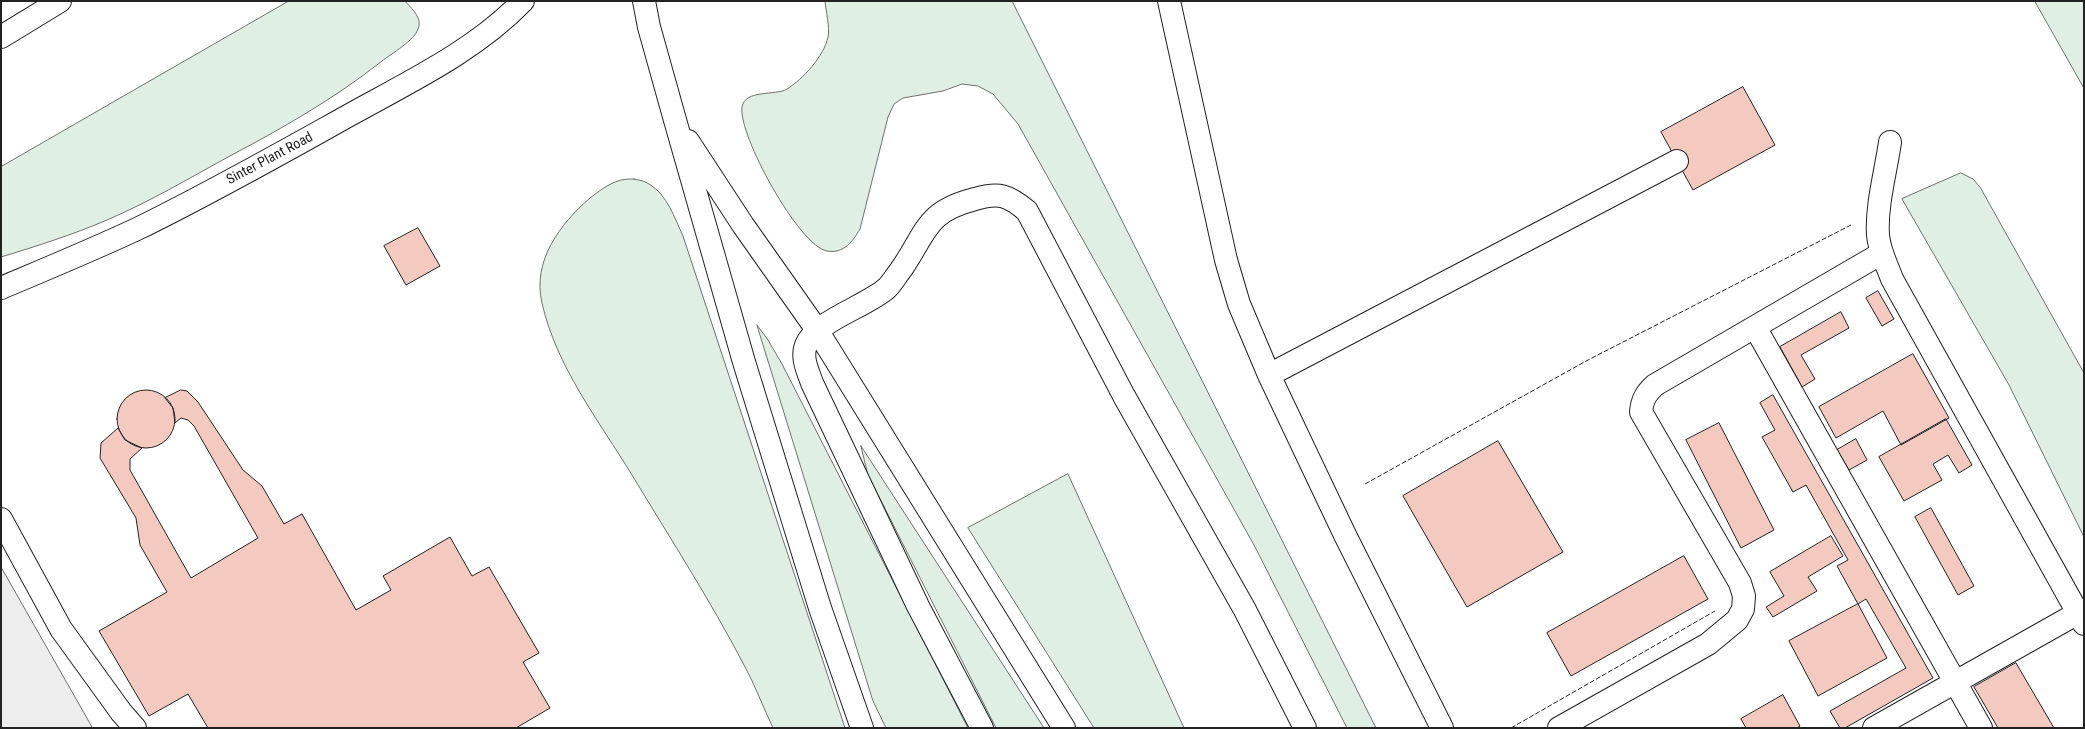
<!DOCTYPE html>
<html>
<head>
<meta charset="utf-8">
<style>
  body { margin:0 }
  #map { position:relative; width:2085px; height:729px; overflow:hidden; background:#fff; font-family:"Roboto Condensed",sans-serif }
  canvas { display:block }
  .frame { position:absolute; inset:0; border:2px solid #222; pointer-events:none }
</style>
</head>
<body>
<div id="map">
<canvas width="2085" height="729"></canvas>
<div class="frame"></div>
</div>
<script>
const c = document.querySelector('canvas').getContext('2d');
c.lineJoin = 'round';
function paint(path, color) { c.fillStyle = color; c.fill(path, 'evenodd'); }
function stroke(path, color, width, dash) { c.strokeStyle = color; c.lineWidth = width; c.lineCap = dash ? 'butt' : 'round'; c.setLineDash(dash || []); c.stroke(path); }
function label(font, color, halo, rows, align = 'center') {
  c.font = font + ' "Roboto Condensed",sans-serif'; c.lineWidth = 3; c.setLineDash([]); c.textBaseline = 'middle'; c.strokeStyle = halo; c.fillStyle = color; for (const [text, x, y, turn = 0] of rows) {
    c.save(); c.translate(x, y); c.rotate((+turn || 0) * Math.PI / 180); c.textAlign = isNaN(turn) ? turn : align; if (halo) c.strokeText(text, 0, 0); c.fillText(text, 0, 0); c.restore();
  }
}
const green = new Path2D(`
  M 289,1 L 405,1 C 411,8 423,18 418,29 C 415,40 391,54 382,61 C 334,99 281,129 228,157 C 188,179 149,202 107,220 C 72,235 37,246 1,257 L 1,167 Z
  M 825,1 L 1012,1 L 1376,728 L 1347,728 L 1254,545 L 1018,124 L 993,94 L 978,86 L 962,84 L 943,91 L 903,98 L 894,104 L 888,117 L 860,229 C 853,241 844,254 827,251 C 799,246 738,135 742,107 C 745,89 776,96 787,89 C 803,79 824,56 828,37 C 830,27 826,12 825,1 Z
  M 2035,1 L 2084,1 L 2084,88 Z
  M 1961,173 L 1973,179 L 1980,187 L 2084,373 L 2084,537 L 2009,385 L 1902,199 Z
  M 634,179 C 639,180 645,181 649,184 C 667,194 675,219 683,236 L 845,728 L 773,728 C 763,707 755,685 744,665 C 710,600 670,538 632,475 C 599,421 556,366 542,303 C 532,261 560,224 590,198 C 598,192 608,184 618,181 C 623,179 629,179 634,179 Z
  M 757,325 L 768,340 L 782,364 L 968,728 L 886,728 L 873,701 Z
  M 861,446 L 1044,728 L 996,728 L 868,475 Z
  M 1068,474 L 1179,717 L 1184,728 L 1094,728 L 968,528 Z`);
paint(green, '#e0efe3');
stroke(green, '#6f6f6f', 1);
const parking = new Path2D(`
  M 1,567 L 92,727 L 91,728 L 1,728 Z`);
paint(parking, '#ededed');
stroke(parking, '#6f6f6f', 1);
const building = new Path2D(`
  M 1743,87 L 1775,145 L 1693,190 L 1661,132 Z
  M 418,228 L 440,266 L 406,285 L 384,246 Z
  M 1878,291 L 1894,319 L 1882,326 L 1866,298 Z
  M 1841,312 L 1849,328 L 1801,355 L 1815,379 L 1802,387 L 1780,347 Z
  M 1913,354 L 1949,418 L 1901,445 L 1883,411 L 1836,438 L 1819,407 Z
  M117 419a29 29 0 1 1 58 0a29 29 0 1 1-58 0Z
  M 181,390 L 187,391 L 198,402 L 243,470 L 262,486 L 284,524 L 302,514 L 356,610 L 391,590 L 383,576 L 450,537 L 472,576 L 489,567 L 539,653 L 523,662 L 550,708 L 516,728 L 208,728 L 188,694 L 149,716 L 99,631 L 167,592 L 140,545 L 136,518 L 100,458 L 101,443 L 118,428 L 125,440 L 142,448 L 130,459 L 130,470 L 191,578 L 258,538 L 194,426 L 188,420 L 181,418 L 175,423 L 173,408 L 165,398 Z
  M 1773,395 L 1933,678 L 1845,728 L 1840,728 L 1830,711 L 1906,668 L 1866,599 L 1858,604 L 1837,566 L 1848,560 L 1806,485 L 1793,492 L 1762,437 L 1775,430 L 1760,403 Z
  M 1946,419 L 1972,465 L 1959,473 L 1948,455 L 1933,464 L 1942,480 L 1904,501 L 1879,457 Z
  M 1719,423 L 1774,530 L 1741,548 L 1686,440 Z
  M 1856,439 L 1867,460 L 1849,470 L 1837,450 Z
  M 1498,441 L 1563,552 L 1467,607 L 1403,496 Z
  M 1931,508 L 1974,586 L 1958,595 L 1915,517 Z
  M 1831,536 L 1843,556 L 1808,577 L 1817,591 L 1773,617 L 1766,607 L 1784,596 L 1770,572 Z
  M 1684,556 L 1708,599 L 1571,676 L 1547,633 Z
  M 1858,604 L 1887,658 L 1818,696 L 1789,641 Z
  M 2016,663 L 2054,728 L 1998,728 L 1974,687 Z
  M 1783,695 L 1800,726 L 1797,728 L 1746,728 L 1741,719 Z`);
paint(building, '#f3c9c0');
stroke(building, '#222', 1);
const minor = new Path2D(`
  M 644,1 L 649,27 L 675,120 L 744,362 L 820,608 L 862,728
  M 1169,1 L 1226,260 L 1239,304 L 1269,375
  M 1,37 L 60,1
  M 688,141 L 743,225 L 817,330 L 1064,728
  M 1890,142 C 1886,171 1876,206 1878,235 C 1879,250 1887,265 1892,279 L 2084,624
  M 1,288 C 46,269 92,250 137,229 C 211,193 283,152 355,112 C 413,80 477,49 523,1
  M 1755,327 L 1981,728
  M 1,519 L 61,629 L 121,712 L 135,728
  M 982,728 L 918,606 L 812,383 C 808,371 801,358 806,345 C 816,321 867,306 887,288 C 892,283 896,276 900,271 C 927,233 924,212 975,199 C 999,192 1008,195 1027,211 L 1124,396 L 1245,610 L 1305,728
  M 1442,728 L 1345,535 L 1269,375 L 1677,161
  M 1559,728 L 1708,644 L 1737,620 L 1743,609 L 1744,596 L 1740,583 L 1641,412 C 1642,400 1646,393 1655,385 L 1882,253
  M 1874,728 L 2078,613`);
stroke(minor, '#222', 24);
stroke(minor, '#fff', 22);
stroke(new Path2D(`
  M 1365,484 L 1588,360 L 1851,225
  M 1511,728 L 1715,611`), '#222', 1, [5, 2]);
label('14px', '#222', '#fff', [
  ["Sinter Plant Road",270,159,-28]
]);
</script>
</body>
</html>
